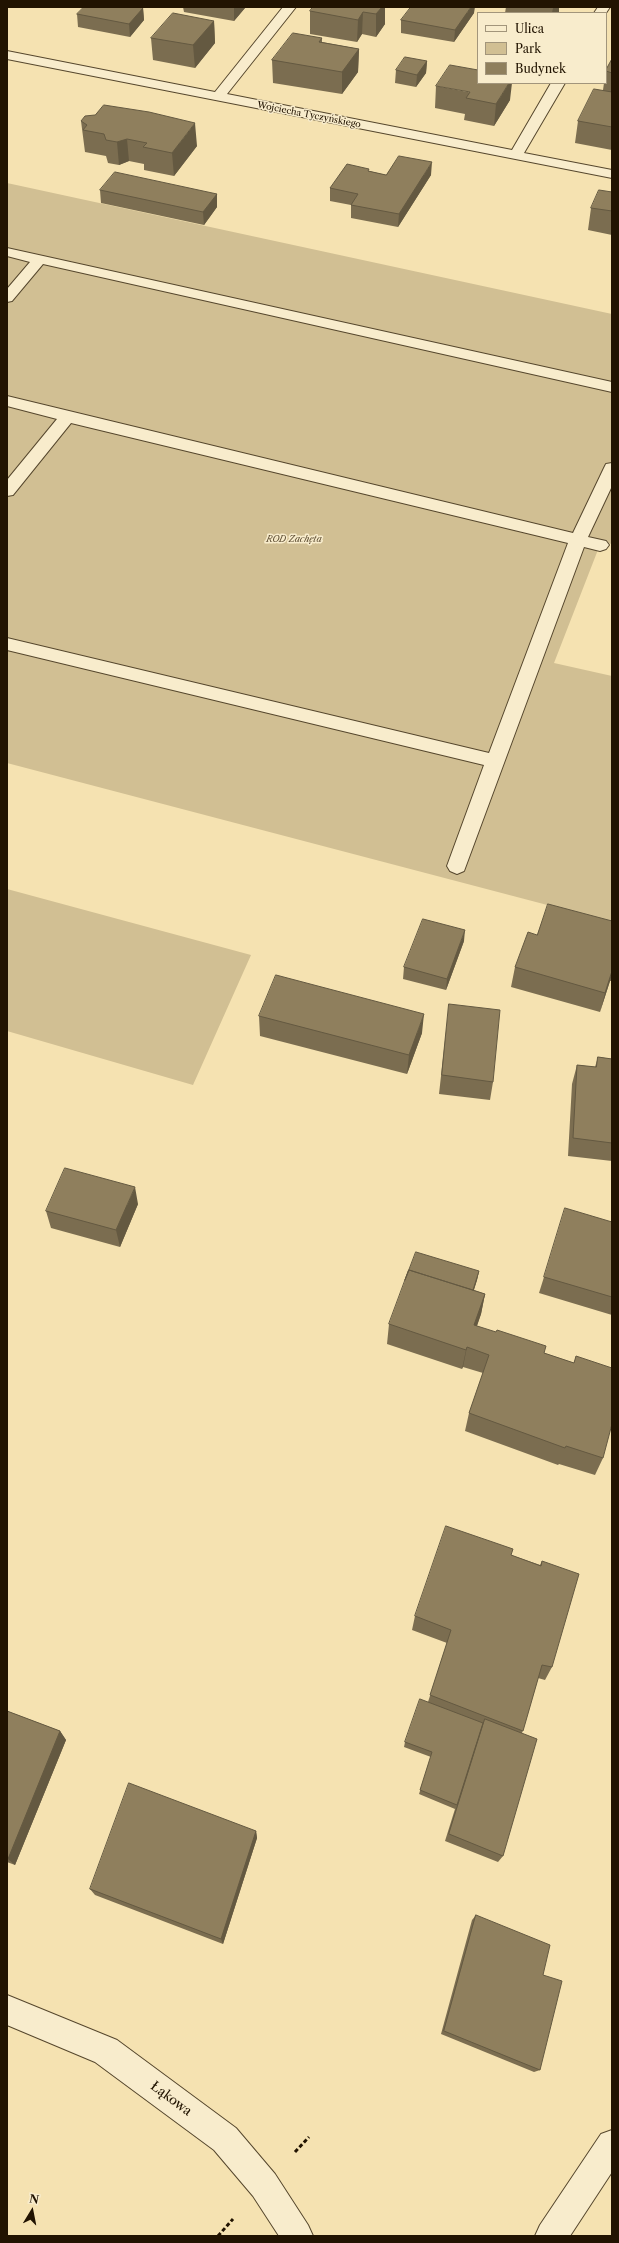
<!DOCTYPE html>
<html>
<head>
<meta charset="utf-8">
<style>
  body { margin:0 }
  #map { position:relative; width:619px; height:2243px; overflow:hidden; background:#f5e2b1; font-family:"Libre Caslon Text",serif }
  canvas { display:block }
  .frame { position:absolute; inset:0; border:8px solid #211301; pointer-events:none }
  .legend { position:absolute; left:477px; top:12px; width:130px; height:72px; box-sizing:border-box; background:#f8eccc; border:1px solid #a2957b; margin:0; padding:5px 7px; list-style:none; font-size:12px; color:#211301 }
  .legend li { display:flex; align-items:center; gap:8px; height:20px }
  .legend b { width:20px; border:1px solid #a2957b }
  .north { position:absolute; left:12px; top:2191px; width:40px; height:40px; -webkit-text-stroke:3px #f8eccc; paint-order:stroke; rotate:10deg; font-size:11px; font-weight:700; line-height:16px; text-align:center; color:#211301 }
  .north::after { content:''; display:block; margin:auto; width:14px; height:18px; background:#211301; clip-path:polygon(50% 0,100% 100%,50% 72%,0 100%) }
</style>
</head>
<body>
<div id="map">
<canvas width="619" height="2243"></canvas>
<div class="frame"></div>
<ul class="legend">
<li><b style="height:5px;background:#f8eccc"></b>Ulica</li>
<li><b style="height:11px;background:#d1bf93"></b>Park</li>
<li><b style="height:11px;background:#8f7f5d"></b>Budynek</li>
</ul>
<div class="north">N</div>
</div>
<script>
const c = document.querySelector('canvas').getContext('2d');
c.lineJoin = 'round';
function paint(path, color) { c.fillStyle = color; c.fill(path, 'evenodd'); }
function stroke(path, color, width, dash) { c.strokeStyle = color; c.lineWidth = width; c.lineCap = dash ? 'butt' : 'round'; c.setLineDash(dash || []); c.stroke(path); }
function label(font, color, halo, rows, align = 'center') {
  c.font = font + ' "Libre Caslon Text",serif'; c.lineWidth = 3; c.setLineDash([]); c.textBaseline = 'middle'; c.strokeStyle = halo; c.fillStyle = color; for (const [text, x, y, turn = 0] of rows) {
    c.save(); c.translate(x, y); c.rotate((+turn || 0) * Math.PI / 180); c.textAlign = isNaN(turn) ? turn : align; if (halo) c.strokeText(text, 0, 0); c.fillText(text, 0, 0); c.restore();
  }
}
paint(new Path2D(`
  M 7,183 L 612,314 L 612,544 L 601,542 L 554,663 L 612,676 L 612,922 L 7,763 Z
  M 7,889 L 251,955 L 193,1085 L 7,1031 Z`), '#d1bf93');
const service = new Path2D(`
  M 7,248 L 612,382 L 612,392 L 43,264 L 12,301 L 7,302 L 7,289 L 30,262 L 7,256 Z
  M 7,396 L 573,533 L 604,468 L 606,464 L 612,463 L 612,486 L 588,537 L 606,541 L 609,545 L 606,549 L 600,551 L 584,547 L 464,871 L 457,874 L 450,871 L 447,866 L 484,765 L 7,650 L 7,638 L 489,753 L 568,543 L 71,423 L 13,495 L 7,496 L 7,480 L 57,419 L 7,406 Z`);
const minor = new Path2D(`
  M 283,7 L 296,7 L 227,94 L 512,150 L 551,83 L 565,83 L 524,153 L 612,170 L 612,178 L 7,59 L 7,51 L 215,92 Z
  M 598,7 L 610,7 L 606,13 L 594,13 Z`);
const tertiary = new Path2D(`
  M 7,1995 L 117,2040 L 236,2128 L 275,2174 L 308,2225 L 313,2236 L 279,2236 L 253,2196 L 214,2150 L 95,2062 L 7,2025 Z
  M 612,2130 L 612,2172 L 570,2236 L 535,2236 L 540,2225 L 601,2134 Z`);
stroke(service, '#56472d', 2);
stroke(minor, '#56472d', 2);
stroke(tertiary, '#56472d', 2);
stroke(new Path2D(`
  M 295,2152 L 309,2137
  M 218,2236 L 233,2219`), '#211301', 3, [4, 2.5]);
paint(service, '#f8eccc');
paint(minor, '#f8eccc');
paint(tertiary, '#f8eccc');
paint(new Path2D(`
  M 183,7 L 245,7 L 245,8 L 234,21 L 184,12 Z
  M 385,7 L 385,24 L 376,37 L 362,34 L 357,42 L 310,34 L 310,11 Z
  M 506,7 L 559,7 L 559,13 L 505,13 Z
  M 143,8 L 144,20 L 130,37 L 78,27 L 77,14 Z
  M 474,13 L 454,42 L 401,33 L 401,20 Z
  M 214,21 L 215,43 L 195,68 L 153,60 L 151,38 Z
  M 322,38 L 322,42 L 359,49 L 358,72 L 342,94 L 273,83 L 272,60 Z
  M 612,59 L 612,150 L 575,143 L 578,121 L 603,90 L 604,83 L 606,83 L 606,70 Z
  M 427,61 L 426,73 L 416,87 L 395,83 L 396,70 Z
  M 436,86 L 510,100 L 494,126 L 464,120 L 465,114 L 435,108 Z
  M 81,121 L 197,146 L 174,176 L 144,170 L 144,164 L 129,161 L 119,165 L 108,163 L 106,156 L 85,152 Z
  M 369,171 L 386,175 L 431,175 L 398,227 L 351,218 L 351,205 L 330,201 L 330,188 Z
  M 100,190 L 217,194 L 217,207 L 204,225 L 101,203 Z
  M 612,192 L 612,235 L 588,230 L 591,208 Z
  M 612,921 L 612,981 L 610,981 L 600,1012 L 511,987 L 515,967 L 537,935 Z
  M 464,941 L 446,990 L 403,979 L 404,967 Z
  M 449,1004 L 493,1082 L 490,1100 L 439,1094 Z
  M 259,1016 L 422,1033 L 407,1074 L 260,1036 Z
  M 598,1057 L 612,1059 L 612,1161 L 568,1156 L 572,1084 L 577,1065 L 595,1067 Z
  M 138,1204 L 120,1247 L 51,1228 L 46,1211 Z
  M 612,1222 L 612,1315 L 539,1293 L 544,1277 Z
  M 479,1271 L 477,1280 L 474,1290 L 485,1294 L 481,1314 L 477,1326 L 544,1353 L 574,1363 L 576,1356 L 603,1458 L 595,1475 L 559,1464 L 558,1465 L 465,1431 L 469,1413 L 483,1373 L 463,1367 L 462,1369 L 387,1344 L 389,1324 Z
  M 511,1555 L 540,1565 L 542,1561 L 552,1667 L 545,1680 L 538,1678 L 522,1733 L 503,1856 L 498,1862 L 445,1841 L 455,1809 L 419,1794 L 431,1757 L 404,1747 L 405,1742 L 428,1702 L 447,1643 L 412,1630 L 415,1616 Z
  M 7,1711 L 60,1731 L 66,1740 L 15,1865 L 7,1862 Z
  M 256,1831 L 257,1838 L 223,1944 L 95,1895 L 90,1889 Z
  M 476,1915 L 543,1975 L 540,2070 L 534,2072 L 441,2034 L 472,1920 Z`), '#7b6d50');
paint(new Path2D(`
  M 234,7 L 245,7 L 245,8 L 234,21 Z
  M 382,7 L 385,7 L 385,24 L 376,37 L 376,14 Z
  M 471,7 L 475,7 L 474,13 L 454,42 L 455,30 Z
  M 552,7 L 559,7 L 559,13 L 552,13 L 553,8 Z
  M 143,8 L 144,20 L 130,37 L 129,24 Z
  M 363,12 L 362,34 L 357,42 L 358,20 Z
  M 214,21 L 215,43 L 195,68 L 193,45 Z
  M 359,49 L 358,72 L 342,94 L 342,72 Z
  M 427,61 L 426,73 L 416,87 L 417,75 Z
  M 509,83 L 512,83 L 510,100 L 494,126 L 496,104 Z
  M 195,123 L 197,146 L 174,176 L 172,153 Z
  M 127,139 L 129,161 L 119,165 L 117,142 Z
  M 432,162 L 431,175 L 398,227 L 399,214 Z
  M 217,194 L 217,207 L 204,225 L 203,212 Z
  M 465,930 L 464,941 L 446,990 L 447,979 Z
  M 612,971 L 610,981 L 600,1012 L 605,993 Z
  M 424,1014 L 422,1033 L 407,1074 L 409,1055 Z
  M 135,1187 L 138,1204 L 120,1247 L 116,1230 Z
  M 479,1271 L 477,1280 L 467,1310 L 469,1301 Z
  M 485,1294 L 481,1314 L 470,1345 L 474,1325 Z
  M 467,1347 L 463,1367 L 462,1369 L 466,1350 Z
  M 60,1731 L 66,1740 L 15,1865 L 8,1859 Z
  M 256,1831 L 257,1838 L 223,1944 L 221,1939 Z`), '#645941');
const building = new Path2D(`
  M 84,7 L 140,7 L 143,8 L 129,24 L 77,14 Z
  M 313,7 L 382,7 L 376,14 L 363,12 L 358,20 L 310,11 Z
  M 411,7 L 471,7 L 455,30 L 401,20 Z
  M 173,13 L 214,21 L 193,45 L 151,38 Z
  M 293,33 L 322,38 L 319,42 L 359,49 L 342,72 L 272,60 Z
  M 405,57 L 427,61 L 417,75 L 396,70 Z
  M 612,59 L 612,73 L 606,71 L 606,70 Z
  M 450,65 L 478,70 L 478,83 L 509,83 L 496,104 L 466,98 L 470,92 L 436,86 Z
  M 594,89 L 612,92 L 612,127 L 578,121 Z
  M 104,105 L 149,112 L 195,123 L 172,153 L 143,147 L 147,143 L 127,139 L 117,142 L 106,140 L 104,134 L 83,130 L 87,125 L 81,121 L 85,116 L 95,115 Z
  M 399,156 L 432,162 L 399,214 L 351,205 L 358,194 L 330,188 L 347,164 L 369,169 L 368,171 L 386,175 Z
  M 115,172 L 217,194 L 203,212 L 100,190 Z
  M 599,190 L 612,192 L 612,211 L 591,208 Z
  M 548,904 L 612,921 L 612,971 L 605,993 L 515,967 L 528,932 L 537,935 Z
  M 423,919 L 465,930 L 447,979 L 404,967 Z
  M 276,975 L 424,1014 L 409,1055 L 259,1016 Z
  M 449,1004 L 500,1010 L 493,1082 L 442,1075 Z
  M 598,1057 L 612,1059 L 612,1143 L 573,1138 L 577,1065 L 596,1067 Z
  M 65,1168 L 135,1187 L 116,1230 L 46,1211 Z
  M 565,1208 L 612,1222 L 612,1297 L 544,1277 Z
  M 416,1252 L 479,1271 L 473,1290 L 409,1270 L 405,1280 Z
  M 409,1270 L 485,1294 L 474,1325 L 496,1332 L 497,1330 L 546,1346 L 544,1353 L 574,1363 L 576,1356 L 612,1368 L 612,1424 L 603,1458 L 566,1446 L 565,1448 L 469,1413 L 489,1355 L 467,1347 L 466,1350 L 389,1324 Z
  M 446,1526 L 513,1549 L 511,1555 L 541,1566 L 542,1561 L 579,1574 L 552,1667 L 542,1665 L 523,1731 L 430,1695 L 451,1630 L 415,1616 Z
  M 420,1699 L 483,1723 L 457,1805 L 420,1790 L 432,1752 L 405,1742 Z
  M 7,1711 L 60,1731 L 8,1859 L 7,1858 Z
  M 485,1719 L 537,1739 L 503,1856 L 449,1834 Z
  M 129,1783 L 256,1831 L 221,1939 L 90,1889 Z
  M 476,1915 L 550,1945 L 543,1975 L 562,1981 L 540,2070 L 444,2031 Z`);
paint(building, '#8f7f5d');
stroke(building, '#645941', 1);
label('9px', '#211301', '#f8eccc', [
  ["Wojciecha Tyczyńskiego",309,115,11]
]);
label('italic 9px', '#5f4f34', '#f8eccc', [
  ["ROD Zachęta",294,539]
]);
label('13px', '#211301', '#f8eccc', [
  ["Łąkowa",171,2099,37]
]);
</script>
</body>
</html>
